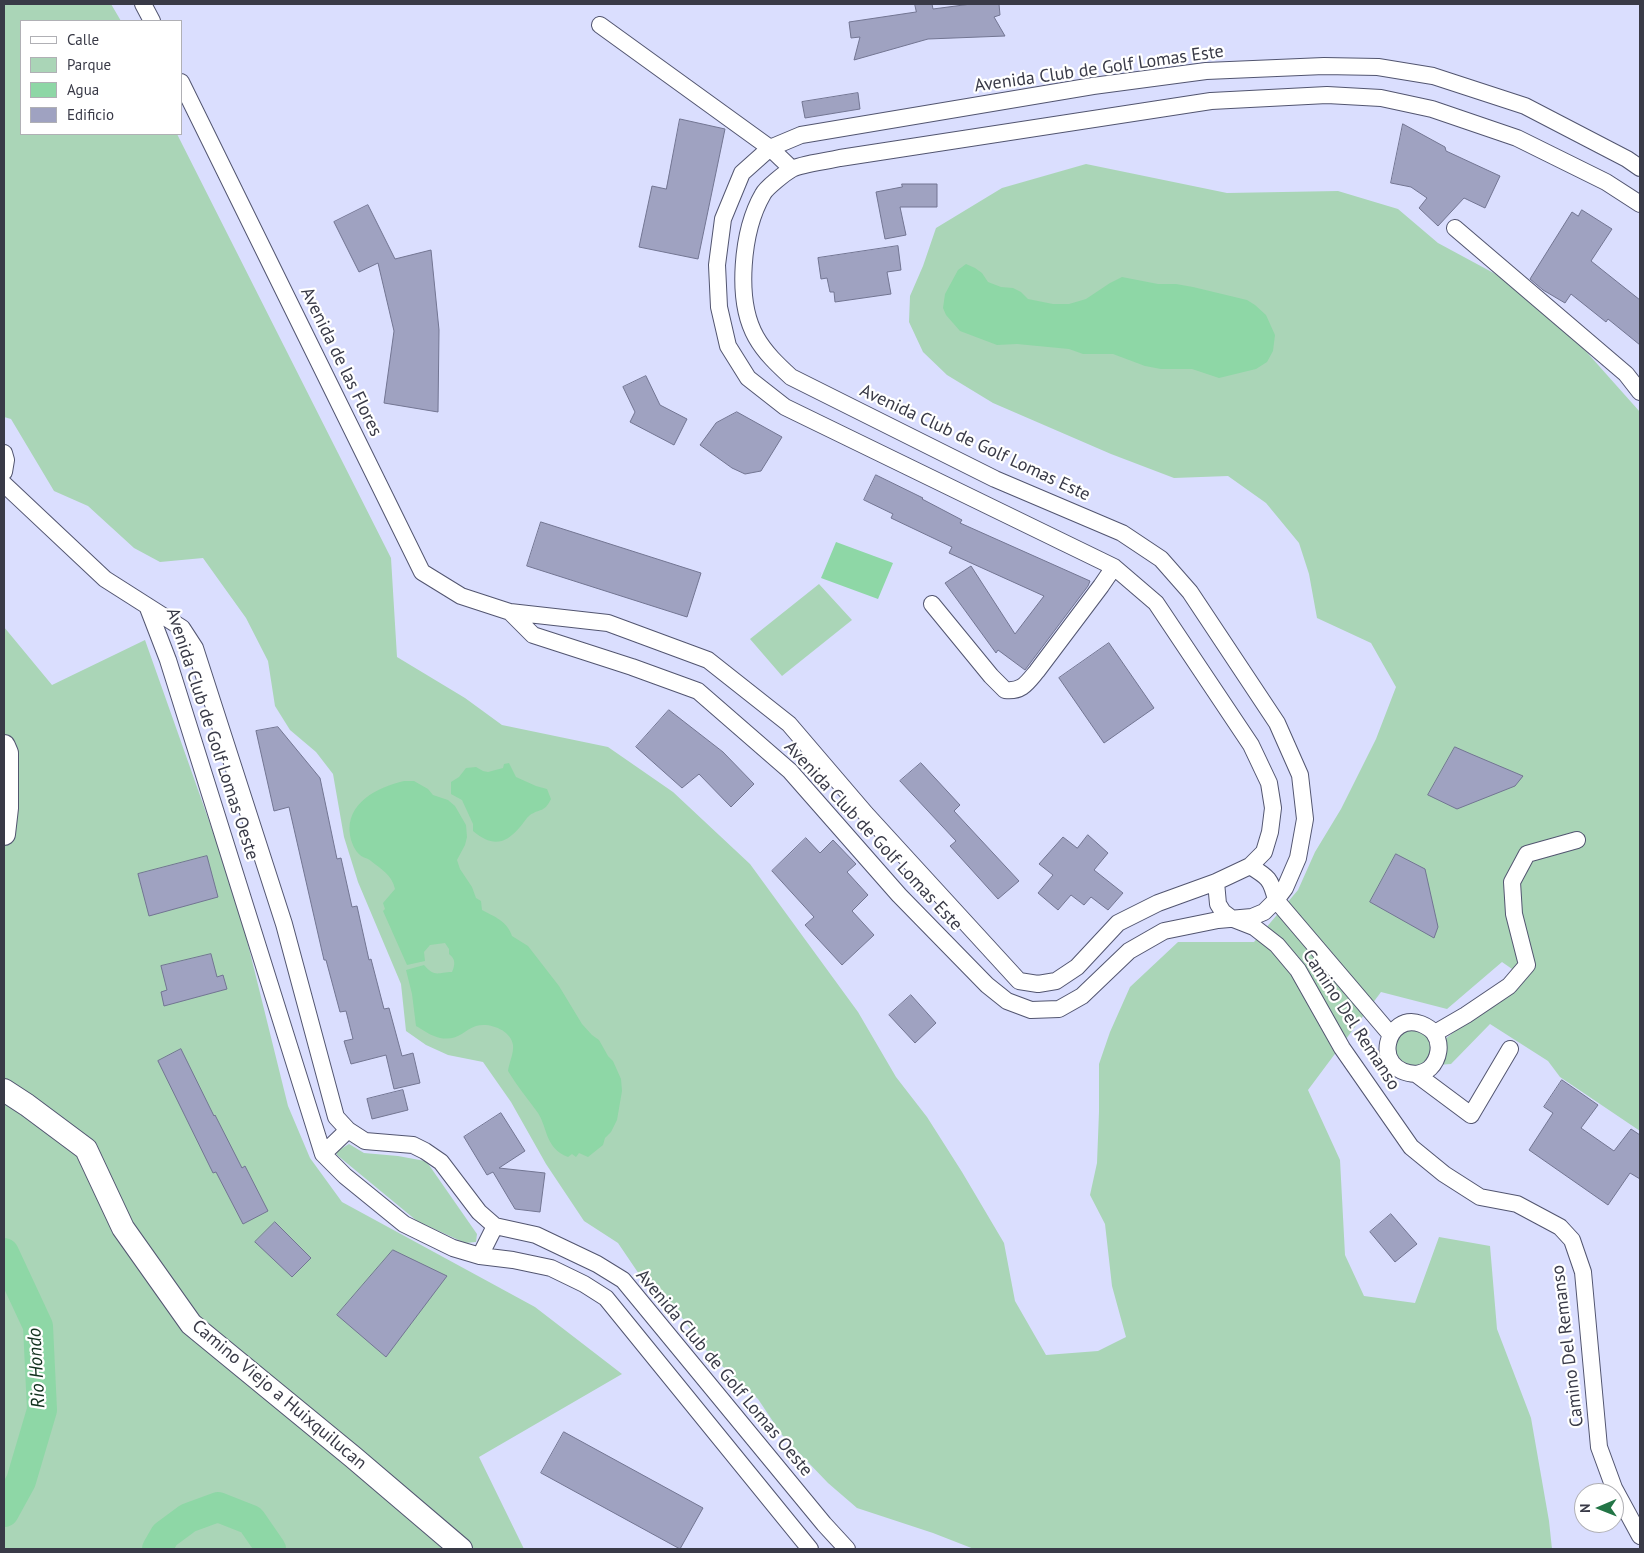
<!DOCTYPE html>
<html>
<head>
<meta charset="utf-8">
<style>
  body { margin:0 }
  #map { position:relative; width:1644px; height:1553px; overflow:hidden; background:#dadefe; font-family:"PT Sans",sans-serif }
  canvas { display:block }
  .frame { position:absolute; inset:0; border:5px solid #393a47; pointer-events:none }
  .legend { position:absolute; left:20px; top:20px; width:162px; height:115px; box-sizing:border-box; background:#fff; border:1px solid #b0b0b5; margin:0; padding:6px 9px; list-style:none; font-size:15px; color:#393a47 }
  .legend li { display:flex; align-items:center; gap:10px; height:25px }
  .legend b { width:25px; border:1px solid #b0b0b5 }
  .north { position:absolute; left:1574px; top:1483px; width:50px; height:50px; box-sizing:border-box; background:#fff; border:1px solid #b0b0b5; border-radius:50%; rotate:269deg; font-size:14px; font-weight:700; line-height:20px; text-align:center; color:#393a47 }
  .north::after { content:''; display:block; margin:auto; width:18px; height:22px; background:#237546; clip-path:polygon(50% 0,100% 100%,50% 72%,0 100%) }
</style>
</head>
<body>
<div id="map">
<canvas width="1644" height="1553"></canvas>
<div class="frame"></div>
<ul class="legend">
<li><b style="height:6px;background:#fff"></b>Calle</li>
<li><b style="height:14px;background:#aad5b7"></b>Parque</li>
<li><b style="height:14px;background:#8ed7a6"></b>Agua</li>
<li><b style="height:14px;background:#9fa2c1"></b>Edificio</li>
</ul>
<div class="north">N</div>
</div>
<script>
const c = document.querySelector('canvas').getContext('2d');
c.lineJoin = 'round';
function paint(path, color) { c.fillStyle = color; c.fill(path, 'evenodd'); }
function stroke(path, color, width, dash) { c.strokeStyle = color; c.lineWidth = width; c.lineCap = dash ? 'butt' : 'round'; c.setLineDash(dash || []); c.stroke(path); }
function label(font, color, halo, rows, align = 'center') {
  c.font = font + ' "PT Sans",sans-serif'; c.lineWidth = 4.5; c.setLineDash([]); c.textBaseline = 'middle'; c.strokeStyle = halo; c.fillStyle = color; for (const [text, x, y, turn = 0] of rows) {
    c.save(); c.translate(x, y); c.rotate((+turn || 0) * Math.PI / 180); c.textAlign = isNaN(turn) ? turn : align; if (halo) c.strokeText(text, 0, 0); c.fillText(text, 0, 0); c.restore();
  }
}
paint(new Path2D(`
  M 4,4 L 111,4 L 121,21 L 21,21 L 21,134 L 177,134 L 391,558 L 397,657 L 465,698 L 502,725 L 608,747 L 673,792 L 750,864 L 858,1012 L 896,1077 L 927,1117 L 962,1172 L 1004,1243 L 1015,1301 L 1046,1355 L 1098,1351 L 1126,1337 L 1112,1286 L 1105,1224 L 1090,1195 L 1097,1163 L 1099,1112 L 1099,1064 L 1110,1032 L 1130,987 L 1178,942 L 1254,942 L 1298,890 L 1315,852 L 1341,809 L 1376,739 L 1396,687 L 1371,643 L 1317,618 L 1309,574 L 1299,543 L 1266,503 L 1228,476 L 1174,478 L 1111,454 L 993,403 L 947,375 L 923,352 L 909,322 L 910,296 L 923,266 L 936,228 L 1002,188 L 1086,164 L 1227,193 L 1338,191 L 1398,209 L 1438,243 L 1501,277 L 1583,348 L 1640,412 L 1640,1131 L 1560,1077 L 1548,1061 L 1490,1024 L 1451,1064 L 1436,1065 L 1439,1044 L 1470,1019 L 1525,978 L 1502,962 L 1447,1009 L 1381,992 L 1308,1090 L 1340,1160 L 1345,1255 L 1364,1296 L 1415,1303 L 1439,1237 L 1490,1246 L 1497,1329 L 1531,1418 L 1549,1521 L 1552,1549 L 974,1549 L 933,1533 L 857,1508 L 828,1483 L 782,1435 L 758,1399 L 709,1354 L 677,1311 L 639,1274 L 618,1243 L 584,1221 L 546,1164 L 511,1102 L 483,1062 L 448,1055 L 426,1045 L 406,1031 L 401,984 L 358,882 L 344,837 L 333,774 L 316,752 L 290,730 L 275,706 L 268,661 L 246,618 L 203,558 L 160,562 L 134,548 L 88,506 L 54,491 L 11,419 L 4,417 Z
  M 819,584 L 852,620 L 782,676 L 750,639 Z
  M 4,627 L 52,685 L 145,640 L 237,900 L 288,1106 L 310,1158 L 342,1202 L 535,1307 L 622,1374 L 479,1457 L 524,1549 L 4,1549 Z
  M 1418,1030 L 1429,1037 L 1433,1049 L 1428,1061 L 1416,1067 L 1402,1065 L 1394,1054 L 1394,1041 L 1404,1031 Z
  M 349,1144 L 364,1153 L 398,1156 L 425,1161 L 429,1165 L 477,1234 L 476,1242 L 465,1243 L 417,1221 L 337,1155 L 336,1152 Z`), '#aad5b7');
paint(new Path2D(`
  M 966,264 L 975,268 L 982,273 L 988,282 L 1001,287 L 1013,288 L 1021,292 L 1028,299 L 1053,304 L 1069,304 L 1086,299 L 1110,283 L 1122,277 L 1158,284 L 1176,284 L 1193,287 L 1247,300 L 1255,305 L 1266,315 L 1275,335 L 1273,351 L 1267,362 L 1256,369 L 1219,378 L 1192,369 L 1161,369 L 1145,366 L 1113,354 L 1083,354 L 1069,349 L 1017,344 L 997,345 L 960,331 L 946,315 L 943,308 L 945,294 L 958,270 Z
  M 836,542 L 893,563 L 878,599 L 821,578 Z
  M 509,763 L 516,777 L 536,786 L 547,789 L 551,799 C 544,813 541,808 530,815 C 526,818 523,824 520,827 C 504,846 491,846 473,831 L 473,824 L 462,800 L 451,794 L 451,782 L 459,777 L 466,768 L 476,767 L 483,771 L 488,772 L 503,768 L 504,764 Z
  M 404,781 L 414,781 L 428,789 L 433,795 L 448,800 L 455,806 L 466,825 L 467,837 L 465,845 L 457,860 L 460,869 L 472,887 L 476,898 L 481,901 L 482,910 C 495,917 507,921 512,936 L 528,946 L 559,986 L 582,1024 L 592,1035 L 599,1040 L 608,1056 L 613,1061 L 621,1079 L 622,1091 L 617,1120 L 611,1132 L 605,1138 L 603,1145 L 588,1157 L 579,1153 L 576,1157 L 572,1154 L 568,1157 C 545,1148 548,1129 538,1113 C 528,1099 517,1086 508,1071 C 509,1063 514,1053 513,1045 C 511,1030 489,1022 476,1026 C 462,1031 459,1041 440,1038 C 431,1036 423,1030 416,1026 L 412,994 L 406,970 L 424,965 C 435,978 438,972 452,972 C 455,965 456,959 449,954 L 449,949 L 445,943 L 430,945 L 424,952 L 425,961 L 407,965 L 383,911 L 385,909 L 383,903 L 395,889 C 392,875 381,869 371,861 C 368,858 363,858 360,855 C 355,851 351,842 350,835 C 345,803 378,787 404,781 Z`), '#8ed7a6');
stroke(new Path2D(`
  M 4,1253 L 38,1326 L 42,1410 L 21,1481 L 4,1512
  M 157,1549 L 165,1535 L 188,1518 L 218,1507 L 251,1520 L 271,1549`), '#8ed7a6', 30);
const building = new Path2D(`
  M 915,4 L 932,4 L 933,9 L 971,4 L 999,4 L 1000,15 L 994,17 L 1005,36 L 928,39 L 854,60 L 860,37 L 851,38 L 849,22 L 916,12 Z
  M 858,93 L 860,109 L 805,118 L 802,102 Z
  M 680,119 L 725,129 L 698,259 L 639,247 L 652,186 L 666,189 Z
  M 1403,124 L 1445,147 L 1446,151 L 1500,176 L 1485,208 L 1464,198 L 1438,226 L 1419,208 L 1427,198 L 1411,187 L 1391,183 Z
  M 902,184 L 937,184 L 937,207 L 900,207 L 906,235 L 885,239 L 876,192 L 902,187 Z
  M 368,205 L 395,259 L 431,250 L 439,330 L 438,412 L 384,403 L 394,331 L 378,263 L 359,272 L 334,222 Z
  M 1582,210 L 1612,229 L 1591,261 L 1640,300 L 1640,345 L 1608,319 L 1606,322 L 1571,294 L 1565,303 L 1543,290 L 1530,279 L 1572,212 L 1578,216 Z
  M 898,246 L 901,270 L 887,272 L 891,294 L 835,302 L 834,292 L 830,292 L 827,278 L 821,279 L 818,258 Z
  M 646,376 L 660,405 L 687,419 L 674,445 L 630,422 L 635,412 L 623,387 Z
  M 737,412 L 782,437 L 761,471 L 745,474 L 732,468 L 700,445 L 716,423 Z
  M 876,475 L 923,498 L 922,499 L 962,520 L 960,523 L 1090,581 L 1088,586 L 1025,670 L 998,650 L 996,653 L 945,583 L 971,566 L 1015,634 L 1044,596 L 949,553 L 952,547 L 891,518 L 893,514 L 864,500 Z
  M 541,522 L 701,573 L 687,617 L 527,566 Z
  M 1109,643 L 1154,708 L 1104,743 L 1059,678 Z
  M 669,710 L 723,752 L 754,784 L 731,807 L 699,774 L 682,788 L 636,747 Z
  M 278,727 L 320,778 L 337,859 L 341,858 L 352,907 L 357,906 L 369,960 L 371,959 L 384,1009 L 389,1008 L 402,1056 L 413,1053 L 420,1083 L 394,1089 L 386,1055 L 351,1064 L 344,1041 L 353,1039 L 346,1011 L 340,1012 L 326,960 L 324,960 L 289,807 L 274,811 L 256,731 Z
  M 1455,747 L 1471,754 L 1523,776 L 1515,786 L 1457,809 L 1428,795 Z
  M 921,763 L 960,805 L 954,811 L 1019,881 L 998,899 L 950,846 L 956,841 L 900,781 Z
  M 1088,835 L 1108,853 L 1094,870 L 1123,893 L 1108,910 L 1091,897 L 1084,905 L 1071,895 L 1058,910 L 1038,893 L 1053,875 L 1039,864 L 1063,837 L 1077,848 Z
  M 806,838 L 820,853 L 833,840 L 856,864 L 847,872 L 868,895 L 852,911 L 874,935 L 842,965 L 805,925 L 814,917 L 772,871 Z
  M 1396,854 L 1425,869 L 1438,927 L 1434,938 L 1370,902 Z
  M 207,856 L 218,897 L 149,916 L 138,874 Z
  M 211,954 L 217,977 L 223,975 L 227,989 L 164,1006 L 161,992 L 167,990 L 161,966 Z
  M 911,995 L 936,1023 L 915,1043 L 889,1015 Z
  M 181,1049 L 214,1116 L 215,1115 L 242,1168 L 245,1166 L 268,1211 L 243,1224 L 216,1172 L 213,1173 L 158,1061 Z
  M 1562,1080 L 1598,1105 L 1581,1128 L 1614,1151 L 1631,1129 L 1640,1135 L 1640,1179 L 1630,1173 L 1608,1205 L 1529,1150 L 1553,1113 L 1544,1107 Z
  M 403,1090 L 408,1110 L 372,1119 L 367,1099 Z
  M 501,1113 L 525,1151 L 499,1168 L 545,1173 L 540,1212 L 515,1209 L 493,1172 L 487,1175 L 464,1137 Z
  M 1391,1214 L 1417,1244 L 1395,1262 L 1370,1232 Z
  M 275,1222 L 311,1258 L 292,1277 L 255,1242 Z
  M 393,1250 L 447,1276 L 386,1357 L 337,1315 Z
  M 564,1432 L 703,1508 L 680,1549 L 541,1473 Z`);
paint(building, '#9fa2c1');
stroke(building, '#727592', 1);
const street = new Path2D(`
  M 143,4 L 152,21
  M 600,25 L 770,148 L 792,169
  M 181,82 L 422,572 L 461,596 L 510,612 L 608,623 L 708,660 L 789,724 L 866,814 L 1019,981 L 1038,984 L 1056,981 L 1077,967 L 1118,923 L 1158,903 L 1216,882 L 1250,866 L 1264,852 L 1270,832 L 1273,808 L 1269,783 L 1251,745 L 1156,603 L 1114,567 L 785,407 L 748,378 L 728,346 L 719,307 L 717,265 L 723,219 L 742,173 L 770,148 L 801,135 L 1093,86 L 1206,71 L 1324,66 L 1378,67 L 1433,76 L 1525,106 L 1627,159 L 1640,168
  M 1455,228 L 1626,374 L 1640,392
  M 4,453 L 6,460 L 4,472
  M 4,484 L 105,579 L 182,628 L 195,648 L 284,924 L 336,1117 L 348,1130 L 365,1141 L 413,1145 L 425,1151 L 441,1162 L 479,1212 L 495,1226 L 536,1235 L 597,1264 L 623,1280 L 824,1524 L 847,1549
  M 932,604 L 991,676 L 1005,690 C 1022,692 1027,683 1037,671 L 1101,586 L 1114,567
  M 148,608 L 168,660 L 323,1154 L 345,1176 L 404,1224 L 453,1248 L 480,1256 L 513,1260 L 551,1268 L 584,1284 L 606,1298 L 810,1549
  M 510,612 L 533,635 L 632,667 L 698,691 L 790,771 L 899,895 L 987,985 L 1007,1001 L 1031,1010 L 1059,1009 L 1082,996 L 1129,951 L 1164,931 L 1218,920 L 1252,917 L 1264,912 L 1276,900 L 1285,888 L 1298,858 L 1305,819 L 1300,775 L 1277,723 L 1190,592 L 1161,559 L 1122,533 L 995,479 L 791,377 C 778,365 765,353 756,337 C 735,300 742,230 763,194 C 766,188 786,172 792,169 C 801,164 828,161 840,158 L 1211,101 L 1327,95 L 1381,98 L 1432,109 L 1517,138 L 1606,182 L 1640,204
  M 1250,866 C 1268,877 1271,879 1276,900 L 1391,1035
  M 1216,882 L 1218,904 L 1223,912 L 1231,918 L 1254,927 L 1277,945 L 1298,970 L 1342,1048 L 1411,1147 L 1444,1174 L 1480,1197 L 1517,1204 L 1560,1227 L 1572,1240 L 1583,1272 L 1599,1447 L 1614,1488 L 1640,1536
  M 1435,1033 L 1466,1015 L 1509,986 L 1527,965 L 1514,914 L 1512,882 L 1527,854 L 1577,840
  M 1416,1074 C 1421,1073 1427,1071 1430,1068 C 1439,1059 1442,1044 1434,1033 C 1431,1029 1426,1026 1421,1024 C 1387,1011 1369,1071 1416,1074 L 1471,1115 L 1510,1049
  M 323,1154 L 348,1130
  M 480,1256 L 495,1226`);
const secondary = new Path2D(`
  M 4,746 L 7,753 L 7,808 L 4,834
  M 4,1090 L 27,1105 L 86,1149 L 123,1228 L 191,1324 L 353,1457 L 461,1549`);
stroke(street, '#525570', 18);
stroke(secondary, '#525570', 24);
stroke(street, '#fff', 16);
stroke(secondary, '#fff', 22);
label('18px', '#393a47', '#fff', [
  ["Avenida Club de Golf Lomas Este",1099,69,-8],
  ["Avenida de las Flores",341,362,64],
  ["Avenida Club de Golf Lomas Este",975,443,25],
  ["Avenida Club de Golf Lomas Oeste",212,734,72],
  ["Avenida Club de Golf Lomas Este",873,836,47],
  ["Camino Del Remanso",1351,1020,57],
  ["Camino Del Remanso",1568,1346,-97],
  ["Avenida Club de Golf Lomas Oeste",724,1373,50],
  ["Camino Viejo a Huixquilucan",279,1395,40]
]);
label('italic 19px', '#13321f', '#fff', [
  ["Rio Hondo",37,1368,-93]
]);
</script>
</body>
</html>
